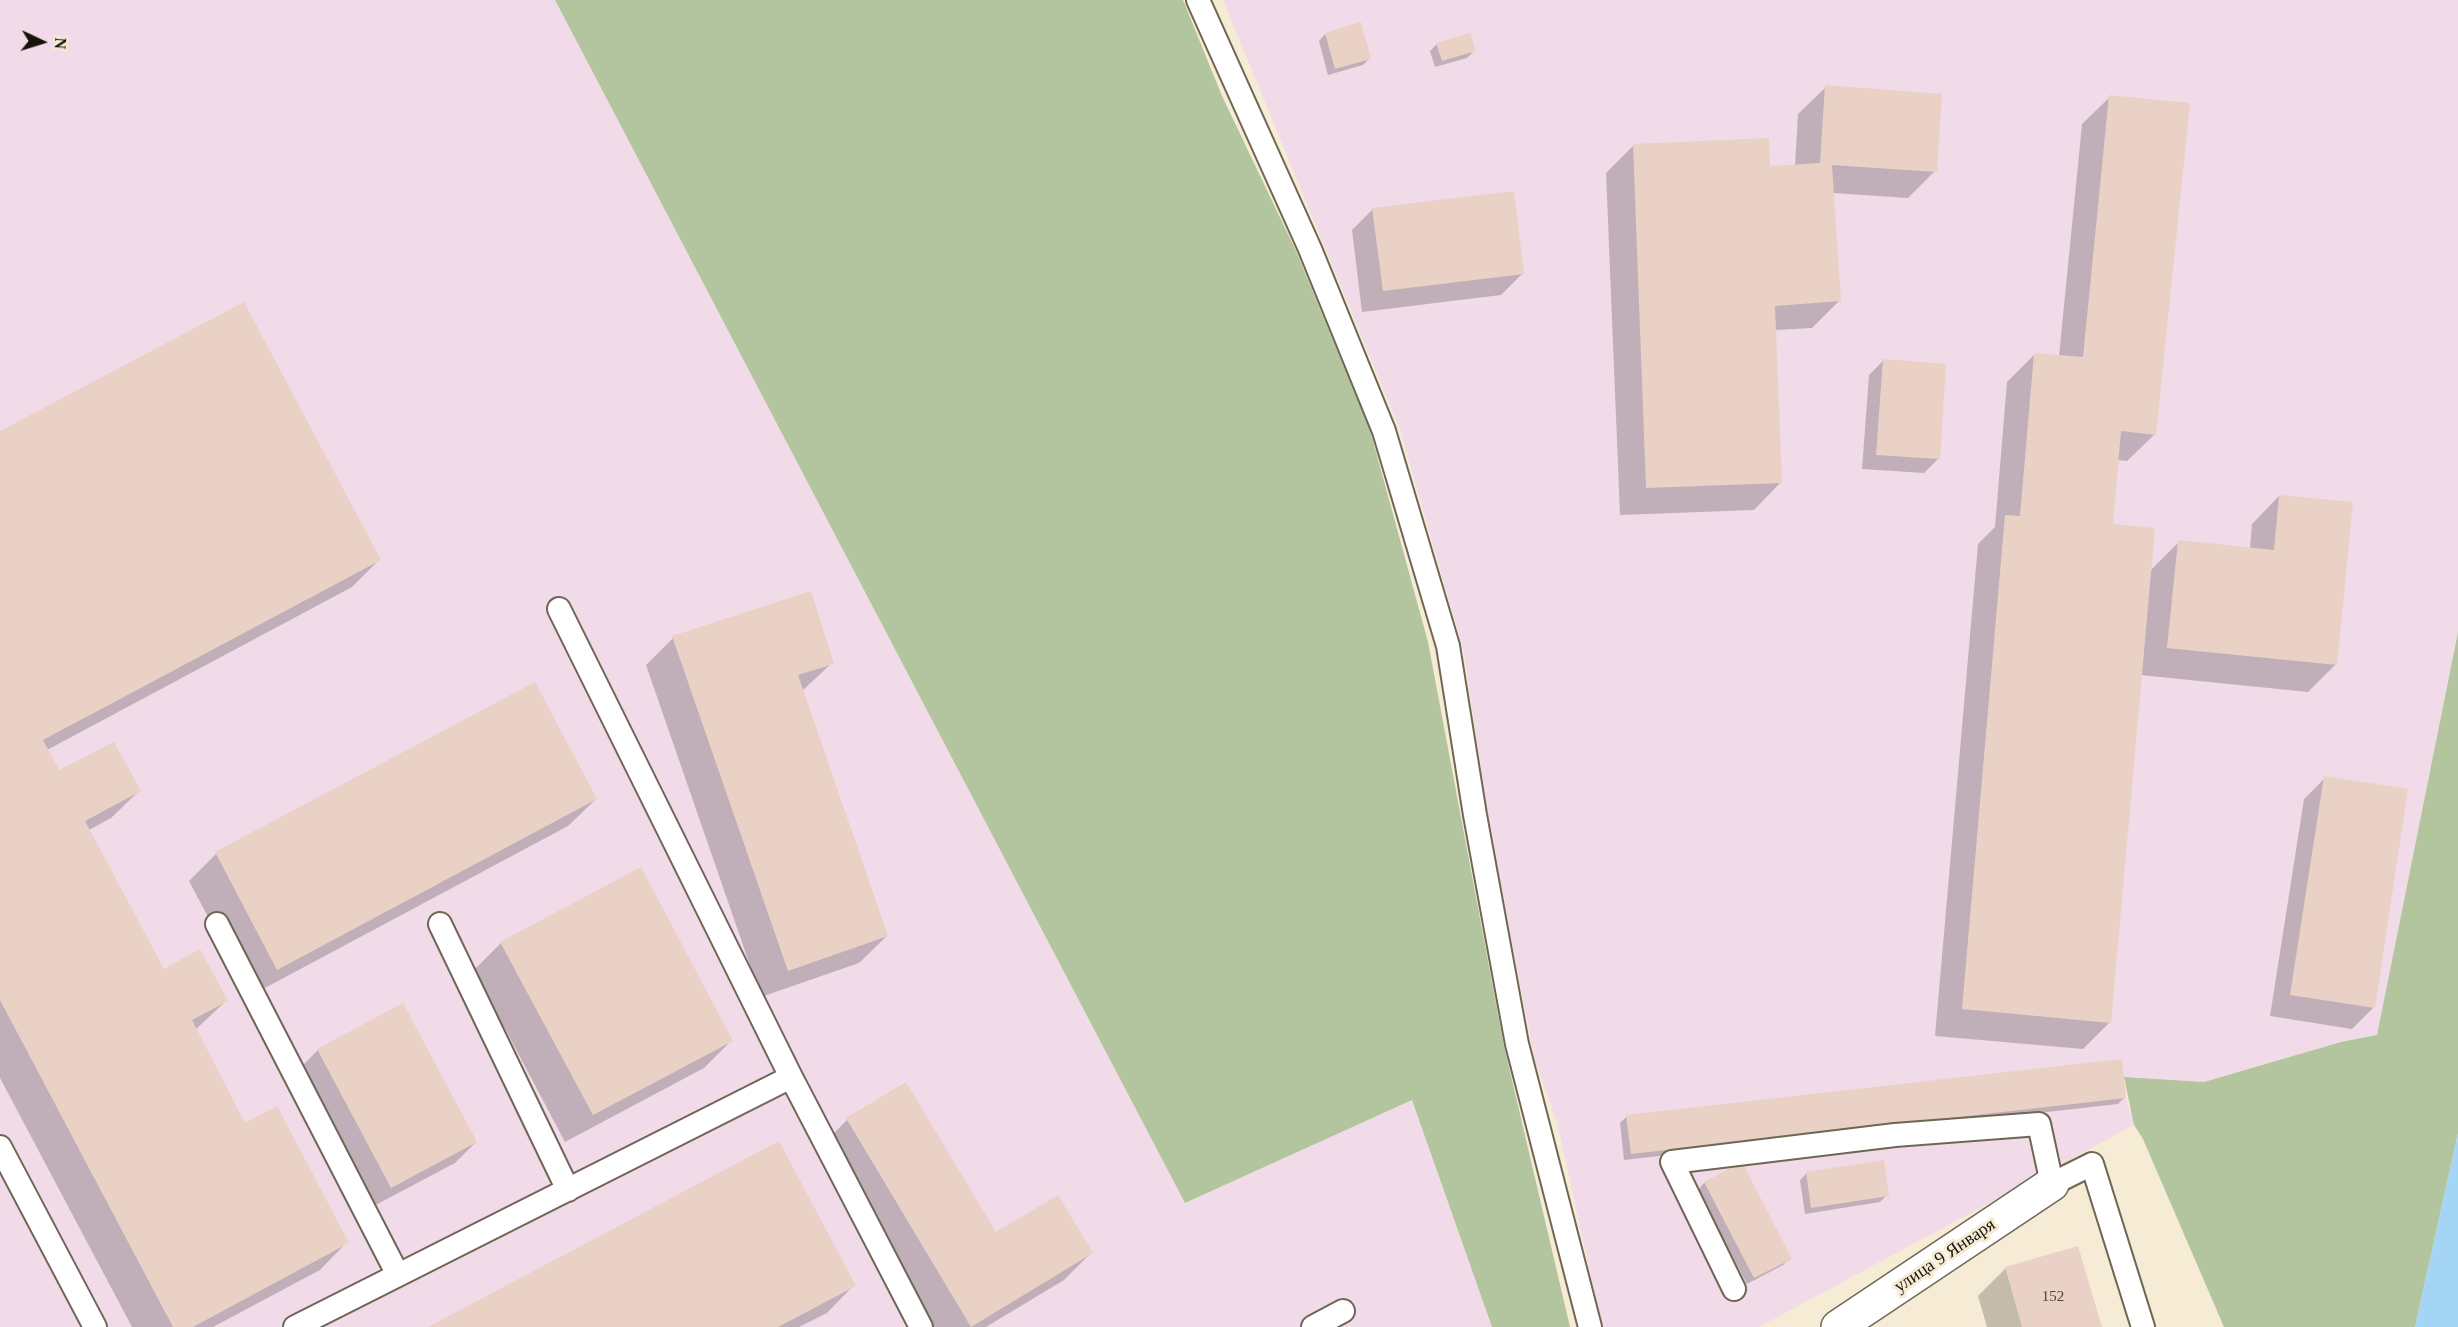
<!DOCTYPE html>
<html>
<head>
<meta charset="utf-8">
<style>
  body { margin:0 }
  #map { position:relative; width:2458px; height:1327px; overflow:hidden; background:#f6ebd5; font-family:Georgia,serif }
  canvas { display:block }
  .north { position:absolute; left:12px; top:12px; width:60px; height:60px; -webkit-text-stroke:4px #f6ebd5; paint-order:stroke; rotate:94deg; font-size:16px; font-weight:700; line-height:24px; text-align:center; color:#18140c }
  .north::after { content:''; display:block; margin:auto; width:21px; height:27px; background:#18140c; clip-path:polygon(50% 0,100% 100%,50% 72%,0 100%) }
</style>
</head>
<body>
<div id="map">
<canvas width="2458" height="1327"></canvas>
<div class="north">N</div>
</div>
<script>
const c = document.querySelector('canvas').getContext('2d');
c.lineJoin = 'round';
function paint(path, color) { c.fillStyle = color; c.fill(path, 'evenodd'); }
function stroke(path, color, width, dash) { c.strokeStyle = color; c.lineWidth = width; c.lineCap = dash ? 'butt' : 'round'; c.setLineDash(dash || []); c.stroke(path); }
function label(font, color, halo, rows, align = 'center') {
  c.font = font + ' Georgia,serif'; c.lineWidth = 6; c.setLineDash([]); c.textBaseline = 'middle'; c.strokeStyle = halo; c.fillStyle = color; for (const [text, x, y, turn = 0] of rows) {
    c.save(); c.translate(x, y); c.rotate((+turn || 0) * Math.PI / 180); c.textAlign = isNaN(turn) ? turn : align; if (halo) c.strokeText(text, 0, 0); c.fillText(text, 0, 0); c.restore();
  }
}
paint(new Path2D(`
  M 0,0 L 555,0 L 1185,1203 L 1412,1100 L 1492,1327 L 0,1327 Z
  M 1223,0 L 2458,0 L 2458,632 L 2377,1035 L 2341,1042 L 2204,1082 L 2124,1077 L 2126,1098 L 2134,1125 L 1759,1327 L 1602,1327 L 1557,1122 L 1535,1061 L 1491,837 L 1464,653 L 1400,430 Z`), '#f1dbe8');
paint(new Path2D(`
  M 555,0 L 1183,0 L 1222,96 L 1296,251 L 1370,430 L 1428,642 L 1504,1046 L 1570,1327 L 1492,1327 L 1412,1100 L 1185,1203 Z
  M 2458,632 L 2458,1133 L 2415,1327 L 2224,1327 L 2143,1139 L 2134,1125 L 2124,1077 L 2204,1082 L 2341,1042 L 2377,1035 Z`), '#b2c59e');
paint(new Path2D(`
  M 2458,1133 L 2458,1327 L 2415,1327 Z`), '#a5d5f4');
paint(new Path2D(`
  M 1325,34 L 1370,58 L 1363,65 L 1328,75 L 1319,41 Z
  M 1437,44 L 1474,51 L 1467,58 L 1435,67 L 1430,51 Z
  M 1826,87 L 1935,171 L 1908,198 L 1833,193 L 1840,300 L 1812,328 L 1775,330 L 1781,482 L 1754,510 L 1620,515 L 1606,173 L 1633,146 L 1769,168 L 1795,166 L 1798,114 Z
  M 2110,97 L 2155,434 L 2127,461 L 2117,460 L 2112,526 L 2150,571 L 2179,542 L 2250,549 L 2252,524 L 2279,496 L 2336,664 L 2308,692 L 2140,675 L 2110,1022 L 2083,1049 L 1935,1036 L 1978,544 L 1995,527 L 2007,382 L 2035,354 L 2059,356 L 2082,124 Z
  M 1373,209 L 1522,274 L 1501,295 L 1362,312 L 1352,230 Z
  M 1883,361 L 1938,459 L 1924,473 L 1862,469 L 1869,375 Z
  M 0,433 L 379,560 L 352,587 L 47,750 L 59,772 L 139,791 L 111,818 L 89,830 L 163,971 L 226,1001 L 195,1030 L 245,1125 L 347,1242 L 320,1270 L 213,1327 L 132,1327 L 0,1078 Z
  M 673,638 L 832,663 L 802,691 L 887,936 L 859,963 L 761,997 L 646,665 Z
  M 535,684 L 596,799 L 568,826 L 250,996 L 189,881 L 216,854 Z
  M 2325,778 L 2373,1008 L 2352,1029 L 2270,1016 L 2304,799 Z
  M 501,943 L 731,1041 L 704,1068 L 565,1142 L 474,970 Z
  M 318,1050 L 476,1142 L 455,1163 L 370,1208 L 297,1071 Z
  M 2125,1097 L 2118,1104 L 1624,1160 L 1620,1123 L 1627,1116 Z
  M 847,1120 L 996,1234 L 1091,1253 L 1064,1280 L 986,1327 L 927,1327 L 820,1147 Z
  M 1741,1164 L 1790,1258 L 1783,1265 L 1747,1284 L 1698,1190 L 1704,1183 Z
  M 1807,1173 L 1887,1195 L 1880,1202 L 1805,1214 L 1800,1180 Z
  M 2077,1247 L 2100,1327 L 1987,1327 L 1978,1296 L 2005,1269 Z
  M 854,1285 L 827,1313 L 799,1327 L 432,1327 Z`), '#0003');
paint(new Path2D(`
  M 1361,22 L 1371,59 L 1335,69 L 1325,33 Z
  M 1470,33 L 1476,51 L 1442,61 L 1436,43 Z
  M 1825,85 L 1942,94 L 1937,172 L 1832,165 L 1841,301 L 1775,306 L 1782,483 L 1646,488 L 1633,144 L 1769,138 L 1770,166 L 1820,163 Z
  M 2109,95 L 2190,103 L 2156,435 L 2121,431 L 2113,524 L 2155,528 L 2111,1023 L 1962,1009 L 2005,515 L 2020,516 L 2034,353 L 2083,357 Z
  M 1514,191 L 1524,274 L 1383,291 L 1372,208 Z
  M 244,302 L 381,560 L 43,740 L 59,770 L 114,742 L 141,791 L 85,821 L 164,969 L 200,949 L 228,1001 L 192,1020 L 245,1123 L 277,1106 L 349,1243 L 193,1327 L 173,1327 L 0,1000 L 0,431 Z
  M 1883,359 L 1946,364 L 1940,459 L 1876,455 Z
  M 2279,495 L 2353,502 L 2337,665 L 2167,648 L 2178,540 L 2274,550 Z
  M 811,591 L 834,664 L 798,675 L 888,936 L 788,971 L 672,636 Z
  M 535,682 L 597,799 L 277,970 L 215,852 Z
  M 2324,776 L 2408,789 L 2375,1008 L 2290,995 Z
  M 641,867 L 733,1041 L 593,1115 L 500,942 Z
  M 403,1003 L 477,1142 L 391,1188 L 317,1049 Z
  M 2122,1059 L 2126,1098 L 1631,1154 L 1626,1115 Z
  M 906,1082 L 996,1232 L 1058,1195 L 1093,1253 L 971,1327 L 846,1118 Z
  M 779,1141 L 856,1286 L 778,1327 L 428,1327 Z
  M 1884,1160 L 1889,1196 L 1811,1208 L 1806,1172 Z
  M 1742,1162 L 1792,1259 L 1754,1278 L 1704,1182 Z
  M 2078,1246 L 2102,1327 L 2022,1327 L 2005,1267 Z`), '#e9d1c6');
const lane = new Path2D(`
  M 1198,0 L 1310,249 L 1384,431 L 1448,646 L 1475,815 L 1517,1044 L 1590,1327
  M 559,609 L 791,1077 L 921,1327
  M 217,924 L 398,1275
  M 440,924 L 568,1190
  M 0,1147 L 95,1327
  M 1734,1289 L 1672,1162 L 1895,1135 L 2039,1124 L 2052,1184 L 2092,1164 L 2143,1327
  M 295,1327 L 791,1077
  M 1313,1327 L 1343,1311`);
const street = new Path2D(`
  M 1838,1327 L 2052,1184`);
stroke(lane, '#706654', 26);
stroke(street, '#706654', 36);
stroke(lane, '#fff', 22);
stroke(street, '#fff', 33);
label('15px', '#4c433a', null, [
  ["152",2053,1297]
]);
label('18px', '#18140c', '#f6ebd5', [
  ["улица 9 Января",1945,1256,-34]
]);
</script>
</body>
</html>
